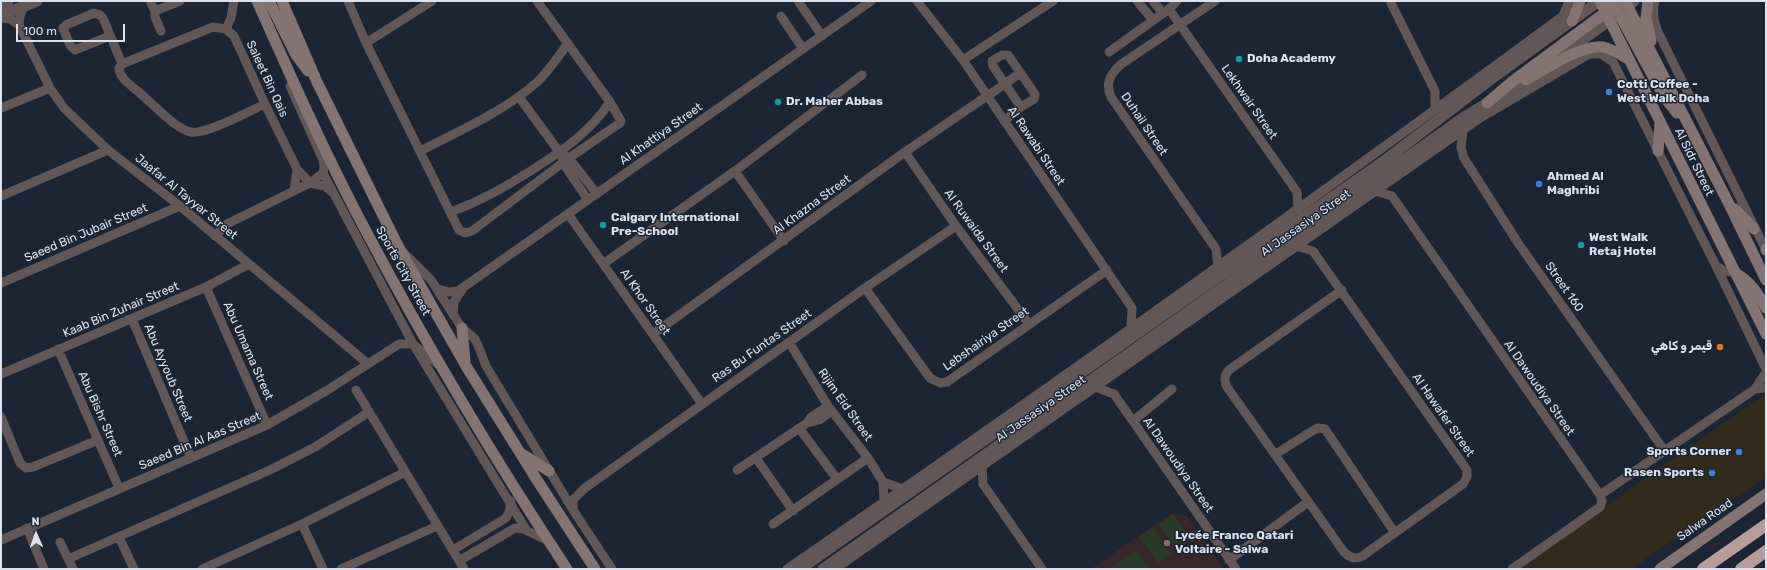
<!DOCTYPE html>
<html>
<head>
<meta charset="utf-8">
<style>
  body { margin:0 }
  #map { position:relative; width:1767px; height:570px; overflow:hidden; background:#1b2535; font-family:Rubik,sans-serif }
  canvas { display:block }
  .frame { position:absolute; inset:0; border:2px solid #dce3ee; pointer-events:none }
  .north { position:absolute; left:16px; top:514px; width:40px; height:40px; -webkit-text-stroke:3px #1b2535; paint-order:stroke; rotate:358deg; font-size:11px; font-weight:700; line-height:16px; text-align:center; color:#dce3ee }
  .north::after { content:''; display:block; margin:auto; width:14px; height:18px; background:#dce3ee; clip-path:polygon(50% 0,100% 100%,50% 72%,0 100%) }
  .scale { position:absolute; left:16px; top:24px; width:109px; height:18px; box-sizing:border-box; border:2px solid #dce3ee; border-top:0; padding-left:5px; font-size:12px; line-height:14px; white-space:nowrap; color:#dce3ee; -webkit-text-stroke:3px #1b2535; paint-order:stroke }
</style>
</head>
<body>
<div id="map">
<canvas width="1767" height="570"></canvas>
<div class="frame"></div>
<div class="north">N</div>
<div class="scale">100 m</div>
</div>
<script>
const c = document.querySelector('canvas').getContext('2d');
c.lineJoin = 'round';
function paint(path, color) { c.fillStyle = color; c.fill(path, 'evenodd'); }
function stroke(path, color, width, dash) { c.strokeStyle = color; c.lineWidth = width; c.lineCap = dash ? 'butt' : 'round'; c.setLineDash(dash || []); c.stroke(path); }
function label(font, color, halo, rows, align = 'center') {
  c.font = font + ' Rubik,"Noto Sans Arabic",sans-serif'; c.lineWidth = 3; c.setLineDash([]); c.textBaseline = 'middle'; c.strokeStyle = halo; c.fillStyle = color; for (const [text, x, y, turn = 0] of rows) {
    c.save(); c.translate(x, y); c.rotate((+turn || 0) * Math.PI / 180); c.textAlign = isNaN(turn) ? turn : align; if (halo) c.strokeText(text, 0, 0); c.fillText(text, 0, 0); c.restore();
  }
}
paint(new Path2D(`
  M 1766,393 L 1766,477 L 1631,569 L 1517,569 Z`), '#322b1a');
paint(new Path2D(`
  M 1172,513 L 1187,516 L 1224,569 L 1091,569 Z`), '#39262b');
paint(new Path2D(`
  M 1173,514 L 1191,540 L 1177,550 L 1159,525 Z
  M 1154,527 L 1171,554 L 1158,563 L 1139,537 Z
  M 1137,550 L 1150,569 L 1108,569 Z`), '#283a25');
stroke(new Path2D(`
  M 150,1 L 155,11 L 180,1
  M 348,1 L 366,43 L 459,230 L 465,233 L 472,231 L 569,158 L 620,123 L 621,121 L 610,102 L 537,1
  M 798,1 L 822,36
  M 917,1 L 963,60 L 1132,308 L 1131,327
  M 1137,1 L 1153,20
  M 1153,1 L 1163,13
  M 1177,1 L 1169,9 L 1297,192 L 1298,210
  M 1215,1 L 1120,65 C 1110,75 1105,83 1111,97 L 1216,249 L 1218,268
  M 1390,1 L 1435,91 L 1435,110
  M 1655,1 C 1652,13 1654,21 1658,32 L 1766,250
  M 155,11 L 155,17 L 161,31
  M 781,16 L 803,49
  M 1,18 L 10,19 L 19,25 L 50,88 L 64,108 L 108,150 L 180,206 L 367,363
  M 19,25 L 20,16 L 24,6
  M 226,29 L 231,18 L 234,1
  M 110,36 L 75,50 L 70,45 L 63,28 L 66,25 L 94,13 L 100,15 L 103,18 L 122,64
  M 366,43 L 432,1
  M 1109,52 L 1169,9
  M 963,60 L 1053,1
  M 1020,73 L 1005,84 L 993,66 L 992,61 L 1002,55 L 1008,55 L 1035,94 L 1034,99 L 1021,107
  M 519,97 L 560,153 L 569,158 L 597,194
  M 265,104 C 249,111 206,135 191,132 C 177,130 154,105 142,95 C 135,88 119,79 119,68 L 122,64 L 213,27 L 226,29 L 234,36 L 265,104 L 297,169 L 310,183 L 325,186 L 332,192
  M 1,108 L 50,88
  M 1463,130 L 1461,148 L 1464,158 L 1518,243 L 1664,450
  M 420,151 C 456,133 506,110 536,83 C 549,71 558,57 568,43
  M 905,152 L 956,226 L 1029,324
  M 562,158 L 563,163 L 588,200
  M 735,171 L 784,241
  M 323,173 L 413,344 L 527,531
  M 294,191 L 297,169
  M 1375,191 L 1392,196 L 1600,495 L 1602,501 L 1600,507 L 1512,569
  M 1,196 L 108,150
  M 451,212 C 481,201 505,187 532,170 C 562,151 590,132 610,102
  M 568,214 L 702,404
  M 215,236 L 227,224 L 310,183 L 323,173 L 324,167 L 323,160 L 290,86
  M 1296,246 L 1313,251 L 1467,470 L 1467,477 L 1463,484 L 1361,557 C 1353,559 1349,557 1344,552 L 1227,387 C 1224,380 1224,376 1229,370 L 1342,290
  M 403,252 L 431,280 L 462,328 L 474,338 L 478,345 L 486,366 L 573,510 L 612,569
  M 603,264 L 735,171 L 862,75
  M 1716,266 L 1766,369
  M 1,283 L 180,206
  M 206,287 L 267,425
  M 865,288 L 930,378 L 940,383 L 947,382 L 1107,270
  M 438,289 L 449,292 L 458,291 L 871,1
  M 453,314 L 454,302 L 463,288
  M 132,319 L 191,458
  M 653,334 L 905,152 L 987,96 L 1005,84 L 1021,107 L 1004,121
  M 789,342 L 828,406 L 868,458 L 883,482 L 884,502
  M 58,349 L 119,488
  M 1,374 L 206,287 L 249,264
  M 1095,387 L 1114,394 L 1236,569
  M 1755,389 L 1766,388
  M 356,390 L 464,569
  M 1,417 L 20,463 L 26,468 L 33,467 L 98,440
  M 1133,421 L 1172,389
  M 807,423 L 819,420 L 832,411
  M 799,428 L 837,479
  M 1276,454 L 1312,431 L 1318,428 L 1325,429 L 1395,533
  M 756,458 L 793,511
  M 982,467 L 983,484 L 1042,569
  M 737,470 L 807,423 L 811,417 L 828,406
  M 883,482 L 903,489
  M 1600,495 L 1755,389 L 1766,372
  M 573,510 L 573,500 L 585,488 L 865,288 L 956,226
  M 302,524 L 323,569
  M 773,524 L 868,458
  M 27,528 L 44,569
  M 119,537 L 134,569
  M 1,540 L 267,425 L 326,391 L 399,344 L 413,344 L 439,365
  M 60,542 L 73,569
  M 453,550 L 506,518 L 509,512 L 511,501
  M 68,559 L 270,470 L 315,447 L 369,412
  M 1229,560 L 1308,502
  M 459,561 L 515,528 L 523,529 L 549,541
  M 202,569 L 302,524 L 405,472
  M 341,569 L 437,526
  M 787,569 C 1049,389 1307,204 1563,16 L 1569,1
  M 835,569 L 1480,118 L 1589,54 L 1601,54 L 1613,62 L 1716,266 L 1723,270 L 1734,273`), '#625756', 9);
stroke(new Path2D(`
  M 1,4 L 8,1
  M 1,15 L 37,1
  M 1557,58 L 1610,20 L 1634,1
  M 800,569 L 1384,161 L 1498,74 L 1599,1
  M 823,569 L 1463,118 L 1533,75`), '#625756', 11);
stroke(new Path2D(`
  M 257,1 C 292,79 327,158 367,233 C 428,348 495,460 567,569
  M 269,1 L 296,55 L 308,71
  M 282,1 L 317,82 L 399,248 L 466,366 L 537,480 L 595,569
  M 1600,1 L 1766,334
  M 1612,1 L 1650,71 L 1665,98 L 1677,113
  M 1625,1 L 1728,202 L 1766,280
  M 1648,1 L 1646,18 L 1651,41
  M 1572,21 L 1580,1
  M 1526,80 C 1544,70 1582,44 1603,47 C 1612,49 1620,54 1628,59
  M 1487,103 L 1513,81 L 1606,12 L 1618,1
  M 1658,151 L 1660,124
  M 1735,209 L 1754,229
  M 1766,249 L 1766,250
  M 1737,274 C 1751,282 1758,294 1766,308
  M 462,328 L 465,361
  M 522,454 L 549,471
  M 1660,569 L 1766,494`), '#857371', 11);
stroke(new Path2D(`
  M 1703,569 L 1766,525
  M 1741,569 L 1766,551`), '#b99c99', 12);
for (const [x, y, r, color] of [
  [1239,59,4,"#0f9aa8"],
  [1609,92,4,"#3f7fe0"],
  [778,102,4,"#0f9aa8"],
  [1539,184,4,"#3f7fe0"],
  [603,225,4,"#0f9aa8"],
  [1581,245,4,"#0f9aa8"],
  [1720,347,4,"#e8710a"],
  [1739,452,4,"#3f7fe0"],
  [1712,473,4,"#3f7fe0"],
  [1167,543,4,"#8d6e63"]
]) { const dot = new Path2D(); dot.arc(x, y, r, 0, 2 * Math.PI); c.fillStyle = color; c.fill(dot); stroke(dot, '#1b2535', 1.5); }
label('bold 12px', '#dce3ee', '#1b2535', [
  ["Doha Academy",1247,59],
  ["Cotti Coffee -",1617,85],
  ["West Walk Doha",1617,99],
  ["Dr. Maher Abbas",786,102],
  ["Ahmed Al",1547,177],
  ["Maghribi",1547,191],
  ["Calgary International",611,218],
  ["Pre-School",611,232],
  ["West Walk",1589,238],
  ["Retaj Hotel",1589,252],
  ["قيمر و كاهي",1712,347,"right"],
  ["Sports Corner",1731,452,"right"],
  ["Rasen Sports",1704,473,"right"],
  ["Lycée Franco Qatari",1175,536],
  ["Voltaire - Salwa",1175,550]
], 'left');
label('12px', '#dce3ee', '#1b2535', [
  ["Saleet Bin Qais",267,79,65],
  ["Lekhwair Street",1249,102,55],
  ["Duhail Street",1144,124,56],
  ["Al Khattiya Street",661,134,-35],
  ["Al Rawabi Street",1036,146,56],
  ["Al Sidr Street",1694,162,64],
  ["Jaafar Al Tayyar Street",186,197,39],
  ["Al Khazna Street",812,205,-36],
  ["Al Jassasiya Street",1306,223,-35],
  ["Al Ruwaida Street",976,231,54],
  ["Saeed Bin Jubair Street",86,233,-23],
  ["Sports City Street",403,271,61],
  ["Street 160",1564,287,55],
  ["Al Khor Street",645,302,55],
  ["Kaab Bin Zuhair Street",121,310,-23],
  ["Lebshairiya Street",986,339,-35],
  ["Ras Bu Funtas Street",762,346,-35],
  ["Abu Umama Street",248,351,66],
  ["Abu Ayyoub Street",168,373,67],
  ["Al Dawoudiya Street",1539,388,55],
  ["Rijim Eid Street",845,405,55],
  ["Al Jassasiya Street",1041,409,-35],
  ["Abu Bishr Street",100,414,66],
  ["Al Hawafer Street",1443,415,55],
  ["Saeed Bin Al Aas Street",200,441,-23],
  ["Al Dawoudiya Street",1178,465,55],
  ["Salwa Road",1705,520,-35]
]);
</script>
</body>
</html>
